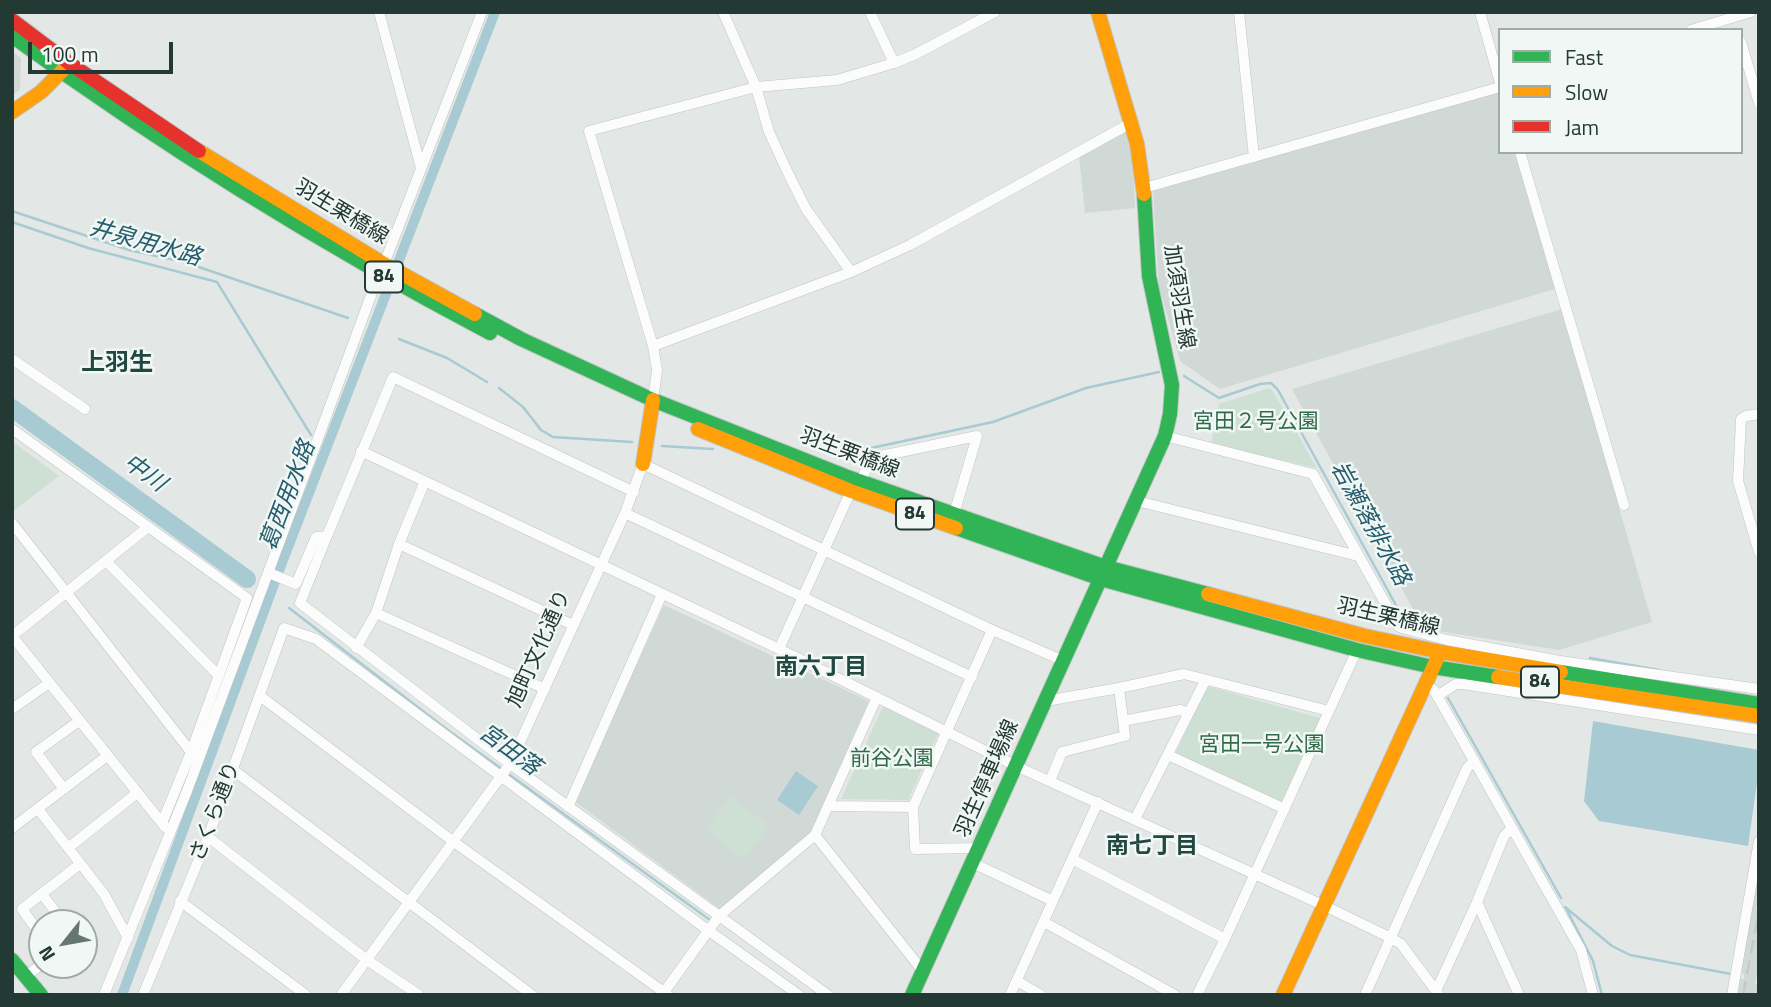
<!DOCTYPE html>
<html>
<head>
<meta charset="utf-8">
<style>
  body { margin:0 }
  #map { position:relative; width:1771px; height:1007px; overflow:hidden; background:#e3e8e6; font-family:"Titillium Web",sans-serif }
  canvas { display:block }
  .frame { position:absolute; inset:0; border:14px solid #233934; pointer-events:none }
  .legend { position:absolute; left:1498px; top:28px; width:245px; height:126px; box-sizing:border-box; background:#f1f7f4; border:2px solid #9faba7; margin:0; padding:9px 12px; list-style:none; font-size:21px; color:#233934 }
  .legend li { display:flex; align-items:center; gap:14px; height:35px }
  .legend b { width:35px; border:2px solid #9faba7 }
  .north { position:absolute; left:28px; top:909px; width:70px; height:70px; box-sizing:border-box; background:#f1f7f4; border:2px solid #9faba7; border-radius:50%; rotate:239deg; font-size:19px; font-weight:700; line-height:28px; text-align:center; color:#233934 }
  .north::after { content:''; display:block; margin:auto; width:24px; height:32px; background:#667672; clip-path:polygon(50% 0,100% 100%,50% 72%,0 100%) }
  .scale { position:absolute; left:28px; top:42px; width:145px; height:32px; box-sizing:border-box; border:4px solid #233934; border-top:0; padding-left:9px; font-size:21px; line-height:24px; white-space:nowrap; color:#233934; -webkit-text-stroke:5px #f1f7f4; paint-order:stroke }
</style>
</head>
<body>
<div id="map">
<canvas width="1771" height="1007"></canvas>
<div class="frame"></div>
<ul class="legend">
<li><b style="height:9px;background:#30b455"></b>Fast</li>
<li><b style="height:9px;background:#ff9f0a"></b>Slow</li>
<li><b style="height:9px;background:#e5322d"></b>Jam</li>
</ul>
<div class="north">N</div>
<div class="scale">100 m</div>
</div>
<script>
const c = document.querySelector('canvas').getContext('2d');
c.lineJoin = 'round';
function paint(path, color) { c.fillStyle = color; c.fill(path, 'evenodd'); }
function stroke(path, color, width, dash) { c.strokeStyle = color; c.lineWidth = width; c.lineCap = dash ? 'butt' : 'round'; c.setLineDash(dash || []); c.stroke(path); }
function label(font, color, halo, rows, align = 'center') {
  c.font = font + ' "Titillium Web","Noto Sans JP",sans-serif'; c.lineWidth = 5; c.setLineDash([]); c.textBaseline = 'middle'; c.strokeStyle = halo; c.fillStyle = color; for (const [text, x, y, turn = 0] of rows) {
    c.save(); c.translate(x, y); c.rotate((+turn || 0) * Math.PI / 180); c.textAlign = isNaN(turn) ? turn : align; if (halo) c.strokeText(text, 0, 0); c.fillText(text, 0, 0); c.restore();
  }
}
paint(new Path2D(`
  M 12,51 L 21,58 L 20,90 L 12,95 Z
  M 1498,91 L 1500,152 L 1516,152 L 1555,289 L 1220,389 L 1180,361 L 1159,286 L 1153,191 Z
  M 1123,132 L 1126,133 L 1133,164 L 1135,208 L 1085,213 L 1079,157 Z
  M 1562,309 L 1652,622 L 1559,650 L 1424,629 L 1292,389 Z
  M 664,605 L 869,701 L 811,832 L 720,909 L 574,801 Z
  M 1759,858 L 1759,976 L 1757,976 L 1755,983 L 1759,987 L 1759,992 L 1758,995 L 1736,995 L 1739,979 L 1744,979 L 1744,974 L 1740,972 Z`), '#d1d9d6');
paint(new Path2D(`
  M 1269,388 L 1273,391 L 1317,468 L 1211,444 L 1219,404 Z
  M 12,441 L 59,476 L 12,512 Z
  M 1207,686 L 1323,719 L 1284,804 L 1175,754 Z
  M 883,706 L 939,732 L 908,800 L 841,799 Z
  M 730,797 L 769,826 L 745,859 L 706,830 Z`), '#cee0d4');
paint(new Path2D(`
  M 1593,721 L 1759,750 L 1759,769 L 1748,846 L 1599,821 L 1584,801 Z
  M 796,771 L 818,786 L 799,815 L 777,800 Z`), '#a8cad2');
stroke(new Path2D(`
  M 12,211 L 129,250 L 184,262 L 348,318
  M 12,222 L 88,248 L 217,282 L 311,435
  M 399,339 L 447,358 L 487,382
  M 1184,376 L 1219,398 L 1260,384 L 1271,383 L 1278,390 L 1403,618
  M 499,388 L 523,407 L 541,430 L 553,437 L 632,442
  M 662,446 L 713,449
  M 824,448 L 871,448 L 993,422 L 1086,388 L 1159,372
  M 289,608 L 441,725 L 710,920
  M 1590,658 L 1659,670
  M 1448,698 L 1561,898
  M 1565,907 L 1612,946 L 1630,955 L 1731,974
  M 1567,910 L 1593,961 L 1602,995
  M 1758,979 L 1759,979`), '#a8cad2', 2.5);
stroke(new Path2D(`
  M 122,995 L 280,568 L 495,12`), '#a8cad2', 10);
stroke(new Path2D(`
  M 12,408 L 247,579`), '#a8cad2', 18);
const street = new Path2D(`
  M 379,12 L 421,168
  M 723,12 L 756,87 L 769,132 L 787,171 L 806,209 L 851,272
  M 870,12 L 894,63
  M 1239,12 L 1254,157
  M 1480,12 L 1500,83
  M 1691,30 L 1751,12
  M 1741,42 L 1759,103
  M 1520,152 L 1624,505
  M 1144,188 L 1500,87
  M 384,264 L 482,12
  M 653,346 L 851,272 L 910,245 L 1131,123
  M 12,359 L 85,409
  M 653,400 L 657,370 L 653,346 L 589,131 L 756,87 L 837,80 L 894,63 L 916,54 L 995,12
  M 1759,414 L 1746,416 L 1741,419 L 1738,481 L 1759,552
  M 12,429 L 247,598 L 191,752 L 162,823
  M 1165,436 L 1313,474 L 1398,626 L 1402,628 L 1447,640 L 1560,661 L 1759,689
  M 361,451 L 779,649 L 1018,767 L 1325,906 L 1391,938 L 1401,944 L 1439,995
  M 861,481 L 871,458 L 977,436 L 954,514
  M 1137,501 L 1358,556
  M 625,513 L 972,677
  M 12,523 L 191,752
  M 327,536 L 300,603 L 510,764 L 828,995
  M 399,544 L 573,625
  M 106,561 L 219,676
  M 269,573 L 296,584 L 316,537 L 327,536 L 393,377 L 634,492
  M 376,613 L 545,689
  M 12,636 L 165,827
  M 12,636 L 148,527
  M 356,648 L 376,613 L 399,544 L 425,481
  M 779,649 L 851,491
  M 1424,685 L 1434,690 L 1581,950 L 1593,995
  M 260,696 L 454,842 L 668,995
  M 1437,696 L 1456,684 L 1463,684 L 1759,730
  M 1046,701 L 1119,688
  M 12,709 L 49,683
  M 1329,711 L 1357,650
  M 1123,721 L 1180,710 L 1189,713
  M 1168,755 L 1285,809
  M 232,769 L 532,995
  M 1050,781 L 1062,752 L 1125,736 L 1119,688 L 1184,674 L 1329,711 L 1225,939 L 1197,995
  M 64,789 L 36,752 L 79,721
  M 829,806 L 913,807 L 992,630
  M 568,807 L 662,594
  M 913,807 L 915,849 L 980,848
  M 38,809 L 104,894 L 128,938
  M 1135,819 L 1205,681
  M 12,828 L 107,756
  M 1512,828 L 1504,836 L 1477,902 L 1519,995
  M 815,835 L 922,970
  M 208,837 L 367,960 L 419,995
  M 68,848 L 137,793
  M 1072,859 L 1225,939
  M 973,863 L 1053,901
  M 42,894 L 64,923
  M 180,901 L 306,995
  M 1044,922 L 1175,995
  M 42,937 L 22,909 L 80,864
  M 26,976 L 42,964
  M 1017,981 L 1041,995
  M 1436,991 L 1477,902
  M 104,995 L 187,791 L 379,274
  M 143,995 L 208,837 L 284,628 L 316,639 L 709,931 L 799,995
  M 341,995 L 510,764 L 625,513 L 643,464 L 992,630 L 1064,661
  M 662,995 L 719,916 L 815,835 L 877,697
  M 1010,995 L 1098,802
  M 1365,995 L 1467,768 L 1474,761
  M 1732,995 L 1759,841`);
const fast = new Path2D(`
  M 12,36 C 164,147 323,245 490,333
  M 475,314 L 521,339 L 653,400 L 845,476 L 1106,567 L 1208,594
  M 956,528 L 1101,579 L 1357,650 L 1433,667 L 1498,677
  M 1561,672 L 1759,704
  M 12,960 L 41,995
  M 912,995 L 1165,436 L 1170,414 L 1172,385 L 1149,276 L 1144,194`);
const slow = new Path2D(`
  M 1098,12 L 1137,144 L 1144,194
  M 12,112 L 41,92 L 67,66
  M 199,151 L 384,264 L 475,314
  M 698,429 L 851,491 L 956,528
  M 643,464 L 653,400
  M 1208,594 L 1365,636 L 1441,652 L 1561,672
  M 1498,677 L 1759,716
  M 1283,995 L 1437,659`);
const jam = new Path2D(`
  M 12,20 L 69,63 L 199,151`);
stroke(street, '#c0c5c3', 11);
stroke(fast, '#bfc5c3', 16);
stroke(slow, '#bfc5c3', 16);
stroke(jam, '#bfc5c3', 16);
stroke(street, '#fbfcfb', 10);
stroke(fast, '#30b455', 14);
stroke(slow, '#ff9f0a', 14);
stroke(jam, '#e5322d', 14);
stroke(new Path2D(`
  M 1743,995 L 1759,911`), '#c6c9c8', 2.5, [14, 7]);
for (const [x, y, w] of [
  [384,277,38],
  [915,514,38],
  [1540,682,38]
]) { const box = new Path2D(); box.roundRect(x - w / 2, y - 15.5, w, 31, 5); c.fillStyle = '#f1f7f4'; c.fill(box); stroke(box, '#233934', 2); }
label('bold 19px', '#233934', null, [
  ["84",384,277],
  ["84",915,514],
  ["84",1540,682]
]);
label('21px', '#233934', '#f1f7f4', [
  ["羽生栗橋線",341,213,31],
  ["加須羽生線",1178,297,81],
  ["羽生栗橋線",849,454,21],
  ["羽生栗橋線",1388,618,13],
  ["旭町文化通り",540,649,-66],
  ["羽生停車場線",988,779,-66],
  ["さくら通り",216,812,-69]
]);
label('21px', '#326b4b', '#f1f7f4', [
  ["宮田２号公園",1256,423],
  ["宮田一号公園",1262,746],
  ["前谷公園",892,760]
]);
label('italic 23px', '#245d6e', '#f1f7f4', [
  ["井泉用水路",145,244,16],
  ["中川",144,474,36],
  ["葛西用水路",289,496,-69],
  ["岩瀬落排水路",1369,524,61],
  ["宮田落",509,751,36]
]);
label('bold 23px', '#214841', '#f1f7f4', [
  ["南六丁目",821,668],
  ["南七丁目",1152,847]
]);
label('bold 24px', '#214841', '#f1f7f4', [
  ["上羽生",117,364]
]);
</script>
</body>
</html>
